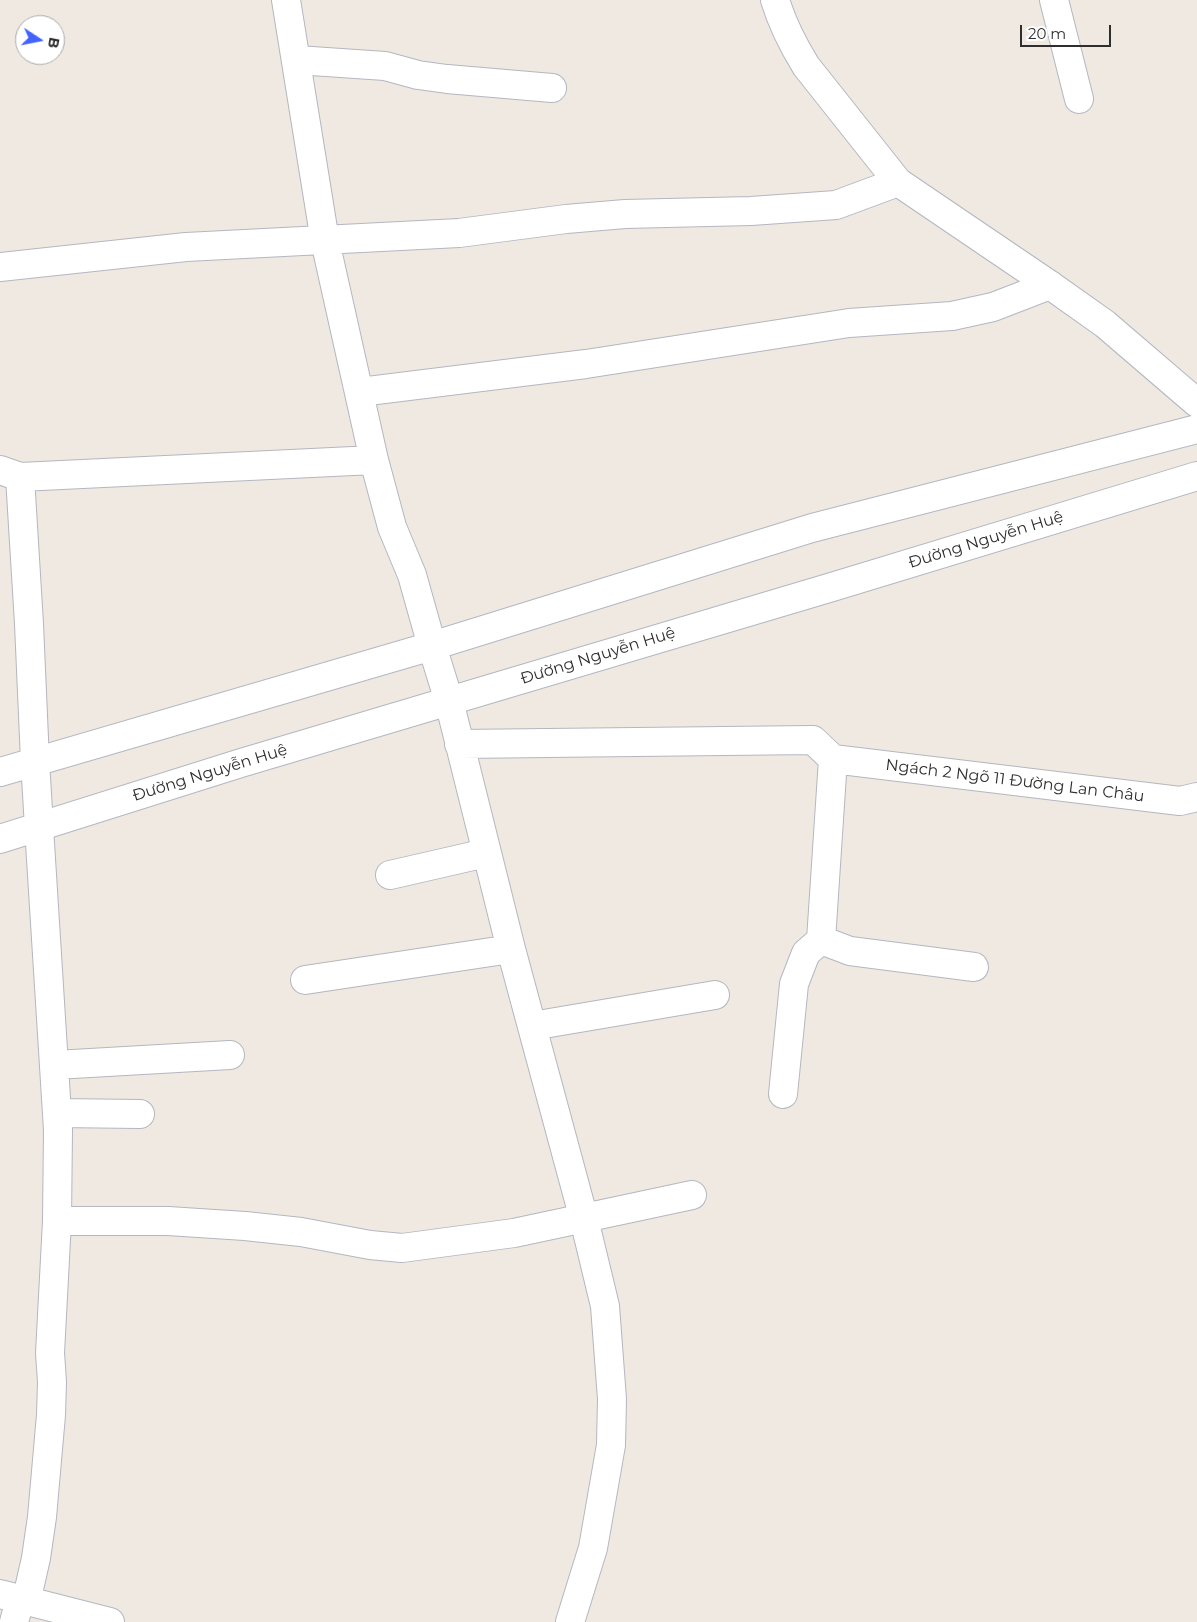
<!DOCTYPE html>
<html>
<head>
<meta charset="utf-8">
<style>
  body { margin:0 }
  #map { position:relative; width:1197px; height:1622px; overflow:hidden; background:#efe9e1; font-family:Montserrat,sans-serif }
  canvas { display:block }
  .north { position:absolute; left:15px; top:15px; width:50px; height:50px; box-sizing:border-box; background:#fff; border:1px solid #ababab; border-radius:50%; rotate:101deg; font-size:14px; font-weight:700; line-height:20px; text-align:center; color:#2e2e2e }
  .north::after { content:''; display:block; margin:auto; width:18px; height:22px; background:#4264fb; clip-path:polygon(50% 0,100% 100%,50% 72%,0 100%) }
  .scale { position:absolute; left:1020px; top:25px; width:91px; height:22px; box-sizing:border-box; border:2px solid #2e2e2e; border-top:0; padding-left:6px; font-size:15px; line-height:18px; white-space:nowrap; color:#2e2e2e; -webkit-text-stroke:4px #fff; paint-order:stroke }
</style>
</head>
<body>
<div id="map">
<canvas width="1197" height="1622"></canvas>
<div class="north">B</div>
<div class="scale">20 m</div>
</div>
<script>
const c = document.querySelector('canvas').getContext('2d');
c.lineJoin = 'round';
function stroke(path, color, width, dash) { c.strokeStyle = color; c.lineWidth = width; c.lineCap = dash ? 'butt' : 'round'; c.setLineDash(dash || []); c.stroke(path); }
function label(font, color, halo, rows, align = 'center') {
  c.font = font + ' Montserrat,sans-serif'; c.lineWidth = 4.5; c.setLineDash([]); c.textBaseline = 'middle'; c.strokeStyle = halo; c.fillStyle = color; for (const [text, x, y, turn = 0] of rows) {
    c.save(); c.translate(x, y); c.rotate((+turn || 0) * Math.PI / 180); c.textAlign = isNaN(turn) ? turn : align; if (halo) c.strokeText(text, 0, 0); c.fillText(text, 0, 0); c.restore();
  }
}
const minor = new Path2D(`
  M 286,0 L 325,241 L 374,460 L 392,527 L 412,575 L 432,646
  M 1054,0 L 1079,99
  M 297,60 L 385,66 L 418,75 L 447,79 L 552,88
  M 0,267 L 186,247 L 459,233 L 566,219 L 625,214 L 751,211 L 836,205 L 898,182
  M 360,392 L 586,364 L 849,323 L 952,316 L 993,307 L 1050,285
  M 0,470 L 20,477 L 374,460
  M 20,477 L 29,624 L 35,761
  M 449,701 L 511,949 L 584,1219 L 605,1306 L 612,1399 L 611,1445 L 593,1548 L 570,1622
  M 459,744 L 813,740 L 833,759 L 821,940 L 806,953 L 794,984 L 783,1094
  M 833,759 L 1180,801 L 1197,797
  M 390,875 L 486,853
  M 821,940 L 850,951 L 974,967
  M 305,980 L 511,949
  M 532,1026 L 715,995
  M 55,1065 L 230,1055
  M 57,1113 L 140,1114
  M 57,1221 L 168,1221 L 245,1226 L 301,1232 L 370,1245 L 402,1248 L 514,1233 L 692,1195
  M 0,1594 L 110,1622
  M 26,1602 L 36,1558 L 42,1517 L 51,1415 L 52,1382 L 50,1353 L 57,1221 L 58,1130 L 39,827
  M 14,1622 L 20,1600`);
const tertiary = new Path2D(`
  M 775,0 C 782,23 793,45 806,66 L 898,182 L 1050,285 L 1105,324 L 1197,403
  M 432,646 L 449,701
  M 35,761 L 39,827
  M 0,772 L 432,646 L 812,528 L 1197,429
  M 0,839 L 241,763 L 832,587 L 1197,476`);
stroke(minor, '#b4b7c1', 30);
stroke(tertiary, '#b4b7c1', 30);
stroke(minor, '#fff', 28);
stroke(tertiary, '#fff', 28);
label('16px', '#2e2e2e', '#fff', [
  ["Đường Nguyễn Huệ",986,540,-17],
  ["Đường Nguyễn Huệ",598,656,-17],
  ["Đường Nguyễn Huệ",210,773,-17],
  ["Ngách 2 Ngõ 11 Đường Lan Châu",1015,781,7]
]);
</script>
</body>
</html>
